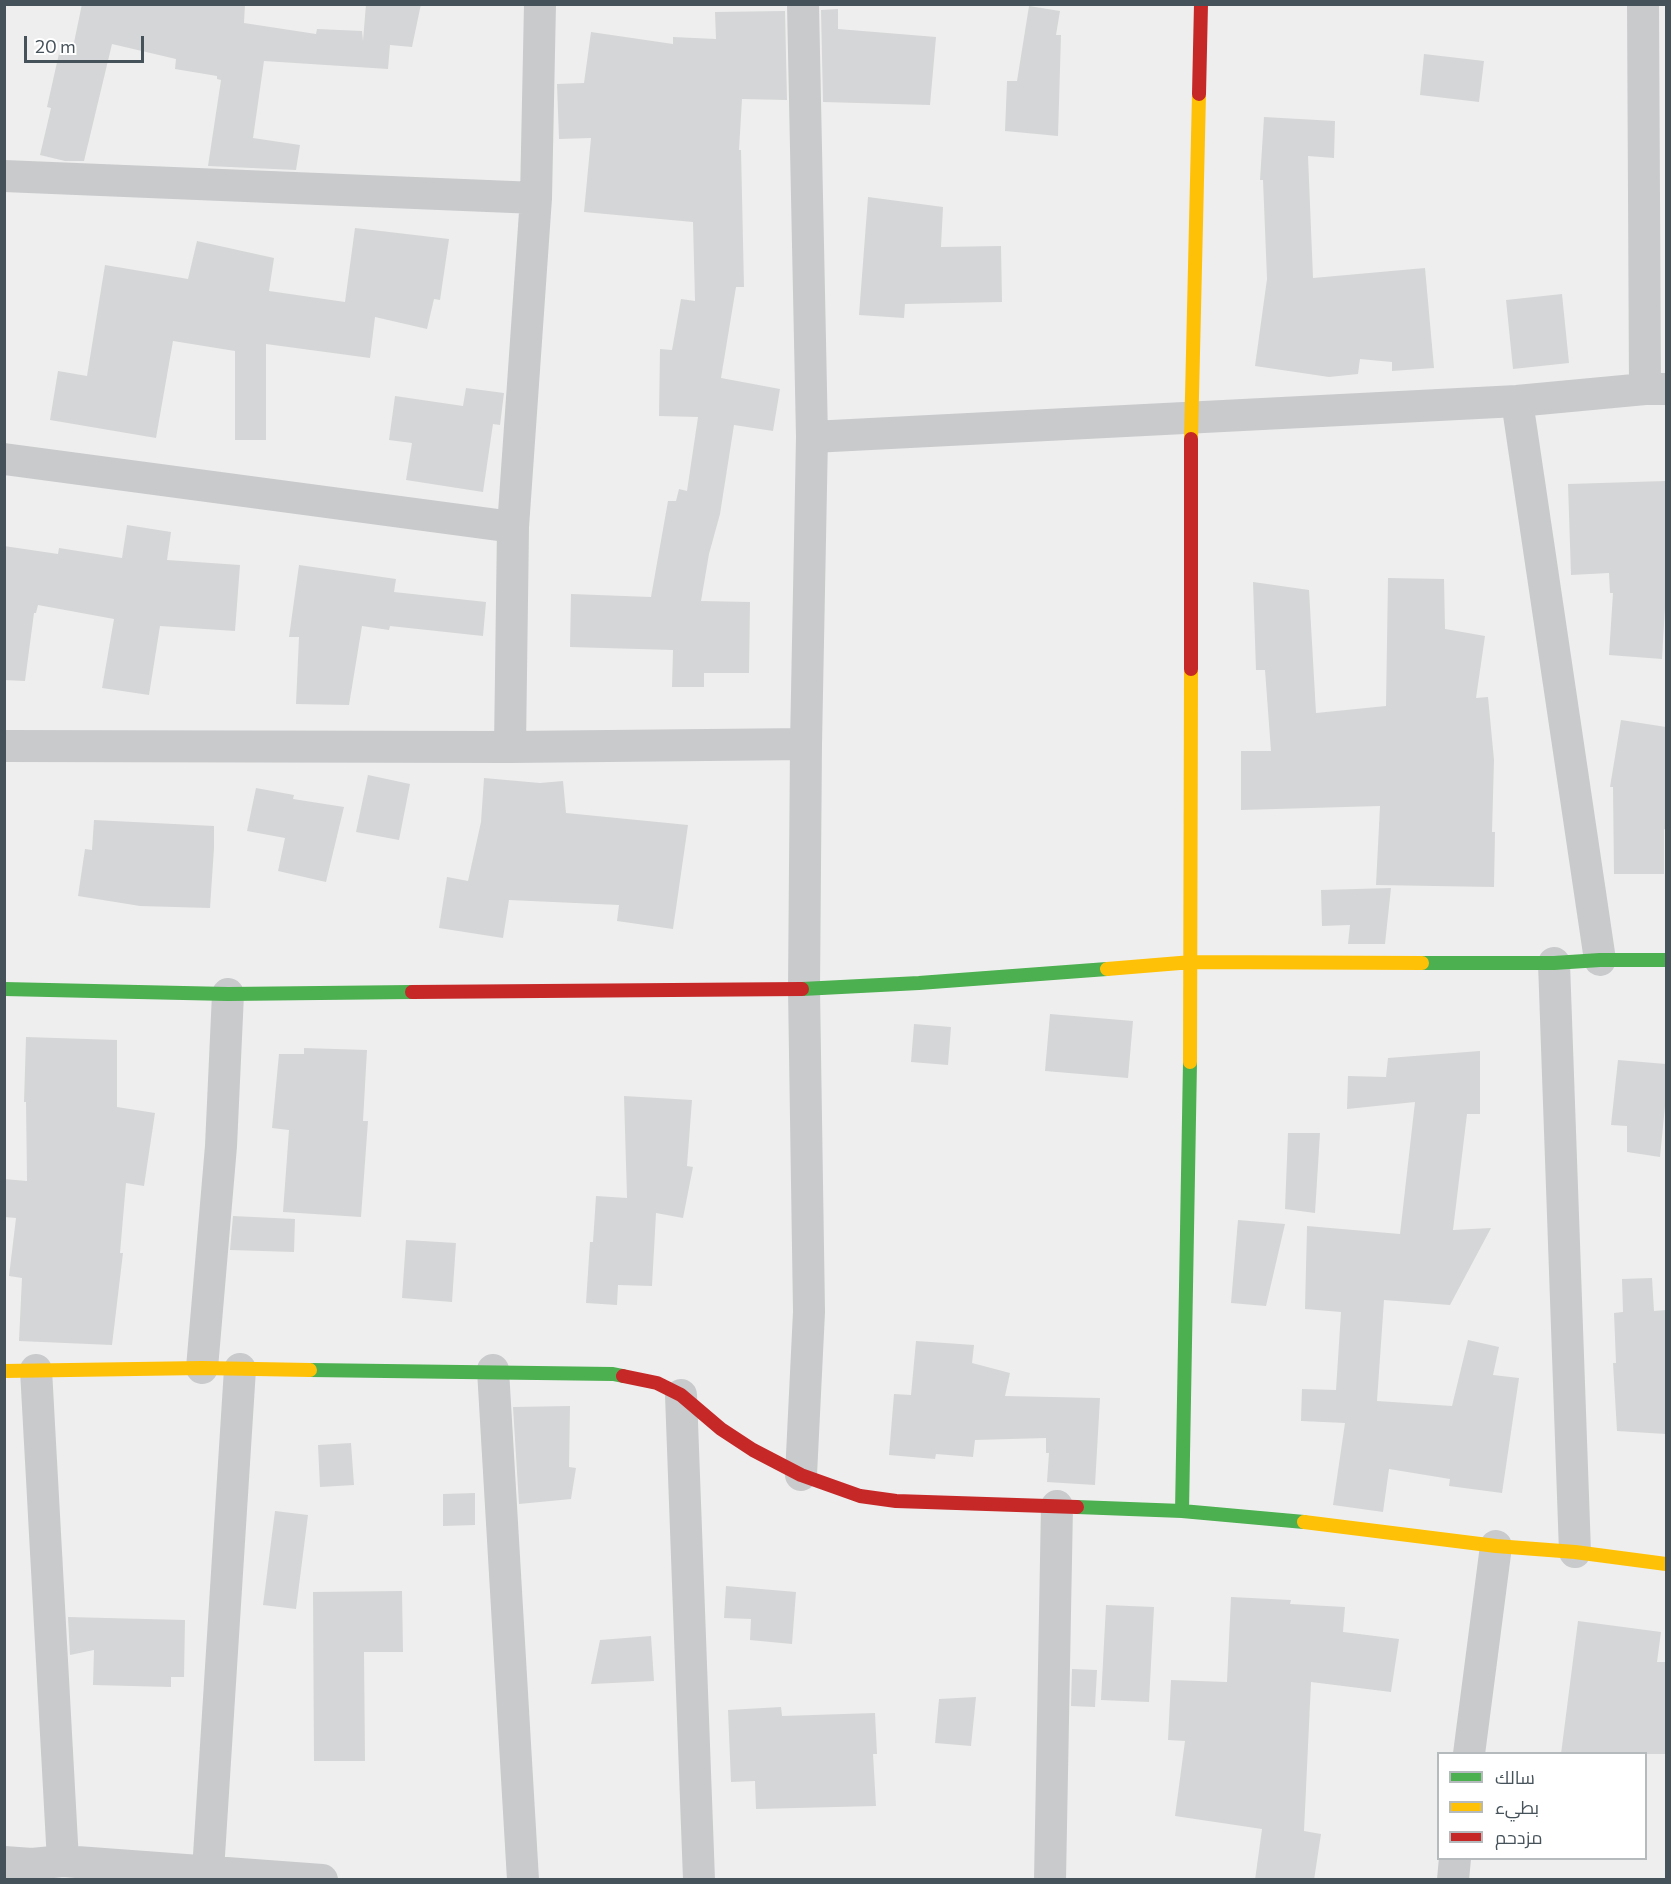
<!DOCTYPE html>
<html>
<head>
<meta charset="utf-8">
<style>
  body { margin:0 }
  #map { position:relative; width:1671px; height:1884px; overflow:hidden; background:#efeeee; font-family:Commissioner,Cairo,sans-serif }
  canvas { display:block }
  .frame { position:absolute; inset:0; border:6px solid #46525a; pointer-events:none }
  .legend { position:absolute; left:1437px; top:1752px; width:210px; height:108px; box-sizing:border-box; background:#fff; border:2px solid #b5babd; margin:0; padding:8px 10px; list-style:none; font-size:18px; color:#46525a }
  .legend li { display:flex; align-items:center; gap:12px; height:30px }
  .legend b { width:30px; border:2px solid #b5babd }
  .scale { position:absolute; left:24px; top:36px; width:120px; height:27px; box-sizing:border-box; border:3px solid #46525a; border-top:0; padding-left:8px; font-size:18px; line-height:21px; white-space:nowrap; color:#46525a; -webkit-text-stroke:4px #fff; paint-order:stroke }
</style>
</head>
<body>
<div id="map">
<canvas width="1671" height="1884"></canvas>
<div class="frame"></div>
<ul class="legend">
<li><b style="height:8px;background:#4caf50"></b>سالك</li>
<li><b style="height:8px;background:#ffc107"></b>بطيء</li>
<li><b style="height:8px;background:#c62828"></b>مزدحم</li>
</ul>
<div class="scale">20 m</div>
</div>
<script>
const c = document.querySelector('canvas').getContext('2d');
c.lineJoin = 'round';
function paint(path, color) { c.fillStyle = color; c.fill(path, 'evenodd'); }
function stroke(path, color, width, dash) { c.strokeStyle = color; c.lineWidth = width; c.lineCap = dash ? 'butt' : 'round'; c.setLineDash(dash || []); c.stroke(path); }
paint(new Path2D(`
  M 82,4 L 245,4 L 244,23 L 316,34 L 317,29 L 362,31 L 363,41 L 366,4 L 421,4 L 412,47 L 390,45 L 388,69 L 264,61 L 253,138 L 300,145 L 296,170 L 208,166 L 221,80 L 217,79 L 217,76 L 175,69 L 176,59 L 112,44 L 84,161 L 65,161 L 40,155 L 51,108 L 47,107 L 60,49 L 72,52 Z
  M 1029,6 L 1060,11 L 1056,35 L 1061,35 L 1058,136 L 1005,131 L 1007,81 L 1017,81 Z
  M 838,9 L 838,29 L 936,37 L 930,105 L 823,102 L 821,10 Z
  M 785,11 L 787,100 L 742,99 L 739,150 L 741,150 L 744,287 L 736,287 L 721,378 L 780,389 L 773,431 L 734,425 L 720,514 L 709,554 L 701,601 L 750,602 L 749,673 L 704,673 L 704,687 L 672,687 L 673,650 L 570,647 L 571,594 L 651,597 L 668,501 L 676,501 L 679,489 L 687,491 L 698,417 L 659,416 L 660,349 L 672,350 L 681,299 L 695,301 L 693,222 L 584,212 L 591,138 L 559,139 L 557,84 L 584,83 L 591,32 L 673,44 L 673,37 L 716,39 L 715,12 Z
  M 1424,54 L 1484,61 L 1479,102 L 1420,95 Z
  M 1264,117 L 1335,121 L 1334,158 L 1308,156 L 1313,278 L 1425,268 L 1434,368 L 1392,371 L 1392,362 L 1360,359 L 1358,374 L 1329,377 L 1255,366 L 1267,279 L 1263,180 L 1260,180 Z
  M 868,197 L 943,207 L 941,247 L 1001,246 L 1002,302 L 905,304 L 904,318 L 859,315 Z
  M 355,228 L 449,239 L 440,300 L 434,299 L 427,329 L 375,317 L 370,358 L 266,344 L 266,440 L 235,440 L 235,351 L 173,341 L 156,438 L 50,420 L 58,371 L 87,376 L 105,265 L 188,279 L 197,241 L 274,258 L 269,291 L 345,302 Z
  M 1562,294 L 1569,363 L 1513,369 L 1506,300 Z
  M 466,388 L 504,393 L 500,425 L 493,424 L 483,492 L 406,480 L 412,443 L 389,440 L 395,396 L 463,406 Z
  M 1666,481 L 1666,590 L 1662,659 L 1609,655 L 1613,593 L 1610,593 L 1609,573 L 1571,575 L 1568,484 Z
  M 127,525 L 171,532 L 167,560 L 240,565 L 235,631 L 160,626 L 149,695 L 102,688 L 114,619 L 38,605 L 36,613 L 34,613 L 25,681 L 4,680 L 4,546 L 58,554 L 59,548 L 122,558 Z
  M 299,565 L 396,579 L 394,592 L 486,602 L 483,636 L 390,626 L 389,630 L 362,626 L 349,705 L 296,704 L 299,637 L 289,637 Z
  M 1388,578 L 1444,579 L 1445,629 L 1485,636 L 1476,698 L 1488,697 L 1494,760 L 1492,832 L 1495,832 L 1494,887 L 1376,885 L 1380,806 L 1241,810 L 1241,751 L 1271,751 L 1265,670 L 1256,670 L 1253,582 L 1309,590 L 1316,713 L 1386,706 Z
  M 1621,720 L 1666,727 L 1666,830 L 1664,829 L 1664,874 L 1614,874 L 1613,787 L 1610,787 Z
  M 368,775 L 410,784 L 399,840 L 356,832 Z
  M 484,778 L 540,783 L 563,781 L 566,813 L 688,825 L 673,929 L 617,921 L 619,905 L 509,900 L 503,938 L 439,928 L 447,877 L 468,881 L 481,822 Z
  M 256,788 L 294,795 L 293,799 L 344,807 L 326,882 L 278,871 L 285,838 L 247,831 Z
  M 94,820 L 214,826 L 214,848 L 210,908 L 140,906 L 78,896 L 85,849 L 92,850 Z
  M 1391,888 L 1385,944 L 1348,944 L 1350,925 L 1322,926 L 1321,890 Z
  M 1050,1014 L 1133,1021 L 1128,1078 L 1045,1071 Z
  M 914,1024 L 951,1027 L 948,1065 L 911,1062 Z
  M 26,1037 L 117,1040 L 117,1107 L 155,1113 L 144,1186 L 126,1183 L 120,1253 L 123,1253 L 112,1345 L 19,1341 L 22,1278 L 9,1276 L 16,1218 L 4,1217 L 4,1179 L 27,1181 L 26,1102 L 24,1102 Z
  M 304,1048 L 367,1050 L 363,1121 L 368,1121 L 361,1217 L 283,1212 L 289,1130 L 272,1128 L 279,1054 L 304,1054 Z
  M 1480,1051 L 1480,1114 L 1467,1114 L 1453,1230 L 1491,1228 L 1450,1305 L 1384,1300 L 1377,1401 L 1452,1406 L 1468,1340 L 1499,1347 L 1493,1375 L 1519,1378 L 1502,1493 L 1449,1486 L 1450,1479 L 1389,1469 L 1383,1512 L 1333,1505 L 1345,1423 L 1301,1421 L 1302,1389 L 1336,1390 L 1341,1312 L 1305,1309 L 1307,1226 L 1400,1234 L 1415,1102 L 1347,1109 L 1348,1076 L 1386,1077 L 1388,1058 Z
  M 1618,1060 L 1666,1064 L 1666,1096 L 1660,1157 L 1627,1152 L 1627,1126 L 1611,1125 Z
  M 624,1096 L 692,1100 L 687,1166 L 693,1167 L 683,1218 L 656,1213 L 652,1286 L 618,1285 L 617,1305 L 586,1303 L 590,1242 L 593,1242 L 596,1196 L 627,1198 Z
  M 1288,1133 L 1320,1133 L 1315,1213 L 1285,1209 Z
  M 233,1216 L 295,1219 L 294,1252 L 230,1250 Z
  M 1238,1220 L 1285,1224 L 1266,1306 L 1231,1303 Z
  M 406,1240 L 456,1243 L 452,1302 L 402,1298 Z
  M 1652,1278 L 1654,1311 L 1666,1310 L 1666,1434 L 1617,1431 L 1613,1363 L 1616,1363 L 1614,1313 L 1623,1312 L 1622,1279 Z
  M 916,1341 L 974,1345 L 972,1363 L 1010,1373 L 1005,1396 L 1100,1398 L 1095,1485 L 1047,1482 L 1049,1453 L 1046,1453 L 1046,1438 L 975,1440 L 973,1457 L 936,1454 L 935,1459 L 889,1455 L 894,1394 L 911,1395 Z
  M 570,1406 L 569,1467 L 576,1468 L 571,1499 L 519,1504 L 513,1407 Z
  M 351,1443 L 354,1485 L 320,1487 L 318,1445 Z
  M 475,1493 L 475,1525 L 443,1526 L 443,1494 Z
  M 275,1511 L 308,1515 L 296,1609 L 263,1605 Z
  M 726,1586 L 796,1592 L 792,1644 L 750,1640 L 751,1619 L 724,1618 Z
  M 402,1591 L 403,1652 L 364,1652 L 365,1761 L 314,1761 L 313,1592 Z
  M 1231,1597 L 1291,1600 L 1290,1604 L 1345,1607 L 1343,1632 L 1399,1639 L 1391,1692 L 1311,1682 L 1304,1831 L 1321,1834 L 1314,1880 L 1255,1880 L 1262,1829 L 1175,1816 L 1185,1741 L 1168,1740 L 1171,1680 L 1227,1682 Z
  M 1106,1605 L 1154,1607 L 1149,1702 L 1101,1700 Z
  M 68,1617 L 185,1620 L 184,1677 L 171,1677 L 171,1687 L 93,1685 L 94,1650 L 70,1655 Z
  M 1578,1621 L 1661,1632 L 1657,1662 L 1666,1662 L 1666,1754 L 1561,1754 Z
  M 651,1636 L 654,1681 L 591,1684 L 600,1640 Z
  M 1072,1669 L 1097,1670 L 1095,1707 L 1071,1706 Z
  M 976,1697 L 971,1746 L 935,1743 L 939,1699 Z
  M 781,1707 L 782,1716 L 875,1713 L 877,1754 L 873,1754 L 876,1806 L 756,1809 L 755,1781 L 731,1782 L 728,1710 Z`), '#d5d6d7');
stroke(new Path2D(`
  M 1643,4 L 1645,389
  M 4,176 L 536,198
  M 1517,401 L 1600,960
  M 812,437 L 1517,401 L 1645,389 L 1666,389
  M 4,459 L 513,527
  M 4,746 L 510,747 L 806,744
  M 510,747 L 513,527 L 536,198 L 540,4
  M 1554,963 L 1575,1552
  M 202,1368 L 221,1146 L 228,994
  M 36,1370 L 63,1861
  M 493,1370 L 523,1880
  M 681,1395 L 699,1880
  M 801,1475 L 809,1312 L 804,989 L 806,744 L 812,437 L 803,4
  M 1469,1754 L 1496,1546
  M 4,1862 L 32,1864 L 63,1861 L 322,1880
  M 208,1871 L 240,1369
  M 1050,1880 L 1057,1506
  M 1453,1880 L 1455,1858`), '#c8cacc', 32);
stroke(new Path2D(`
  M 1422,963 L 1554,963 L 1600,960 L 1666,960
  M 4,989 L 228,994 L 412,992
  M 802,989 L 919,983 L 1107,969
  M 310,1370 L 613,1374 L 623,1376
  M 1077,1507 L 1182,1511 L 1304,1522
  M 1182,1511 L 1190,1062`), '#4caf50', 14);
stroke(new Path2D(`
  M 1191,439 L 1199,94
  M 1107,969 L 1192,962 L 1422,963
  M 1190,1062 L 1191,669
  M 4,1371 L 202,1368 L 310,1370
  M 1304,1522 L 1496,1546 L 1575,1552 L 1666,1564`), '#ffc107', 14);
stroke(new Path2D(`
  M 1199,94 L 1201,4
  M 1191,439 L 1191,669
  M 412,992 L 802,989
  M 623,1376 L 657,1383 L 681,1395 L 721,1429 L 753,1450 L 801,1475 L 860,1496 L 896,1501 L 1077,1507`), '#c62828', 14);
</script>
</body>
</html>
